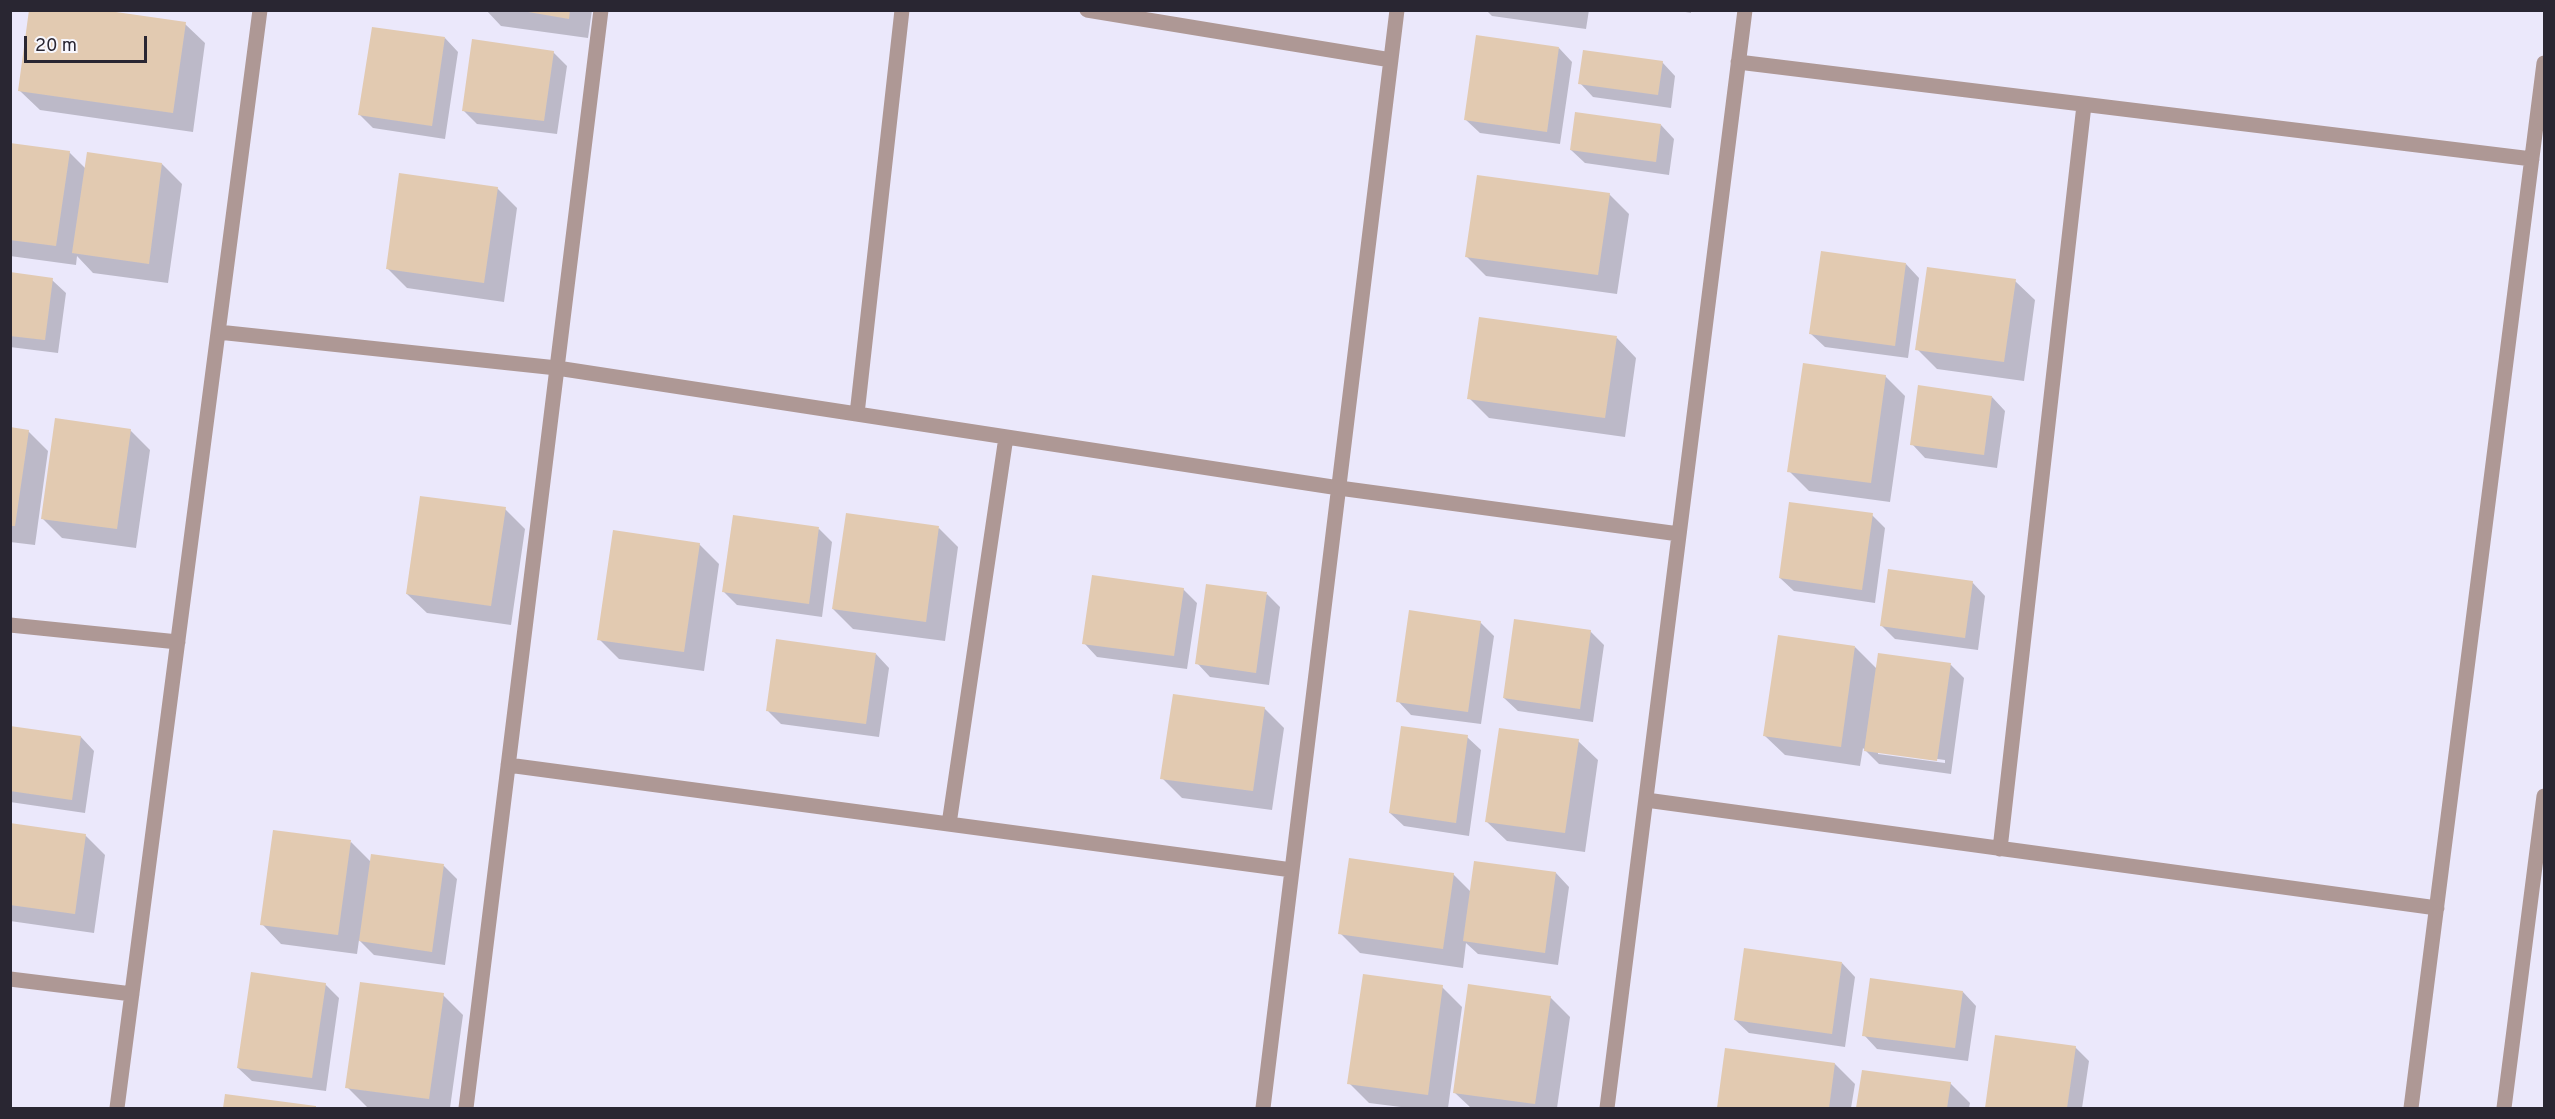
<!DOCTYPE html>
<html>
<head>
<meta charset="utf-8">
<style>
  body { margin:0 }
  #map { position:relative; width:2555px; height:1119px; overflow:hidden; background:#ebe8fb; font-family:Overpass,sans-serif }
  canvas { display:block }
  .frame { position:absolute; inset:0; border:12px solid #292632; pointer-events:none }
  .scale { position:absolute; left:24px; top:36px; width:123px; height:27px; box-sizing:border-box; border:3px solid #292632; border-top:0; padding-left:8px; font-size:18px; line-height:21px; white-space:nowrap; color:#292632; -webkit-text-stroke:4px #f8f7fd; paint-order:stroke }
</style>
</head>
<body>
<div id="map">
<canvas width="2555" height="1119"></canvas>
<div class="frame"></div>
<div class="scale">20 m</div>
</div>
<script>
const c = document.querySelector('canvas').getContext('2d');
c.lineJoin = 'round';
function paint(path, color) { c.fillStyle = color; c.fill(path, 'evenodd'); }
function stroke(path, color, width, dash) { c.strokeStyle = color; c.lineWidth = width; c.lineCap = dash ? 'butt' : 'round'; c.setLineDash(dash || []); c.stroke(path); }
paint(new Path2D(`
  M 486,10 L 592,10 L 588,38 L 501,26 Z
  M 1486,10 L 1589,10 L 1586,29 L 1492,16 Z
  M 1674,10 L 1691,10 L 1691,13 Z
  M 185,24 L 205,43 L 193,132 L 40,110 L 20,91 Z
  M 445,38 L 458,52 L 445,139 L 373,128 L 360,115 Z
  M 1559,48 L 1572,62 L 1560,144 L 1480,133 L 1466,120 Z
  M 553,52 L 567,66 L 557,134 L 477,124 L 463,110 Z
  M 1662,62 L 1675,76 L 1671,108 L 1593,97 L 1580,83 Z
  M 1661,125 L 1674,139 L 1669,175 L 1585,163 L 1571,150 Z
  M 10,144 L 69,152 L 86,169 L 162,164 L 182,184 L 168,283 L 93,273 L 77,256 L 76,265 L 10,256 Z
  M 497,188 L 517,208 L 504,302 L 407,288 L 387,268 Z
  M 1609,194 L 1629,214 L 1617,294 L 1486,276 L 1466,256 Z
  M 1906,264 L 1919,278 L 1908,358 L 1825,347 L 1811,334 Z
  M 10,274 L 52,280 L 66,293 L 58,353 L 10,347 Z
  M 2015,281 L 2035,300 L 2024,381 L 1937,369 L 1917,349 Z
  M 1617,338 L 1636,358 L 1625,437 L 1489,418 L 1469,398 Z
  M 1885,376 L 1905,396 L 1890,502 L 1809,491 L 1789,471 Z
  M 1992,397 L 2005,411 L 1997,468 L 1925,458 L 1912,444 Z
  M 10,429 L 28,431 L 48,451 L 35,545 L 10,542 Z
  M 130,430 L 150,450 L 136,548 L 62,538 L 42,518 Z
  M 505,509 L 525,529 L 511,625 L 427,613 L 407,594 Z
  M 1872,515 L 1885,528 L 1875,603 L 1794,591 L 1780,578 Z
  M 939,528 L 958,547 L 945,641 L 853,629 L 833,609 Z
  M 819,529 L 832,542 L 822,617 L 737,605 L 724,592 Z
  M 699,544 L 719,564 L 704,671 L 619,659 L 599,639 Z
  M 1972,582 L 1985,596 L 1978,650 L 1895,639 L 1881,625 Z
  M 1183,589 L 1197,603 L 1187,669 L 1097,657 L 1084,643 Z
  M 1267,594 L 1280,607 L 1269,685 L 1210,677 L 1197,663 Z
  M 1480,622 L 1494,636 L 1481,724 L 1411,715 L 1398,701 Z
  M 1590,631 L 1604,645 L 1593,722 L 1518,711 L 1504,698 Z
  M 1855,647 L 1877,669 L 1951,665 L 1964,678 L 1951,774 L 1879,764 L 1863,748 L 1860,766 L 1785,755 L 1765,736 ZM 1878,751 L 1945,760 L 1945,763 L 1878,754 Z
  M 876,654 L 889,668 L 879,737 L 781,724 L 768,711 Z
  M 1264,708 L 1284,728 L 1272,810 L 1182,798 L 1162,778 Z
  M 10,728 L 81,737 L 94,751 L 85,813 L 10,802 Z
  M 1467,737 L 1481,750 L 1469,836 L 1404,826 L 1390,813 Z
  M 1578,741 L 1598,760 L 1585,852 L 1507,841 L 1487,822 Z
  M 10,825 L 85,835 L 105,855 L 94,933 L 10,921 Z
  M 351,842 L 372,863 L 444,866 L 457,879 L 445,965 L 374,955 L 359,940 L 357,954 L 281,944 L 262,924 Z
  M 1556,873 L 1569,887 L 1558,965 L 1478,954 L 1466,943 L 1463,968 L 1360,953 L 1340,933 L 1453,874 L 1471,892 Z
  M 1842,963 L 1855,977 L 1845,1047 L 1749,1033 L 1735,1020 Z
  M 325,984 L 339,998 L 326,1091 L 252,1081 L 238,1068 Z
  M 1442,987 L 1462,1007 L 1448,1108 L 1409,1108 L 1369,1103 L 1349,1083 Z
  M 1963,992 L 1976,1006 L 1968,1061 L 1877,1049 L 1864,1035 Z
  M 443,995 L 463,1015 L 450,1108 L 367,1107 L 347,1087 Z
  M 1550,997 L 1570,1017 L 1557,1108 L 1471,1108 L 1454,1092 Z
  M 1997,1036 L 2075,1047 L 2089,1061 L 2082,1108 L 1986,1108 Z
  M 1727,1049 L 1835,1064 L 1855,1084 L 1851,1108 L 1718,1108 Z
  M 1863,1072 L 1950,1083 L 1970,1103 L 1969,1108 L 1858,1108 Z
  M 226,1096 L 316,1108 L 224,1108 Z`), '#0003');
paint(new Path2D(`
  M 29,10 L 102,10 L 186,22 L 173,113 L 18,91 Z
  M 517,10 L 570,10 L 569,19 Z
  M 372,27 L 445,37 L 432,126 L 358,115 Z
  M 1476,35 L 1559,47 L 1547,132 L 1464,120 Z
  M 472,39 L 554,51 L 544,121 L 462,111 Z
  M 1583,50 L 1663,61 L 1658,95 L 1578,84 Z
  M 1575,112 L 1661,124 L 1656,162 L 1570,150 Z
  M 10,143 L 70,151 L 56,246 L 10,240 Z
  M 87,152 L 162,163 L 149,264 L 72,253 Z
  M 399,173 L 498,187 L 484,283 L 386,269 Z
  M 1477,175 L 1610,193 L 1598,275 L 1465,257 Z
  M 1821,251 L 1906,263 L 1895,346 L 1809,334 Z
  M 1927,267 L 2016,279 L 2004,362 L 1915,350 Z
  M 10,272 L 53,278 L 45,340 L 10,336 Z
  M 1479,317 L 1617,336 L 1605,418 L 1467,399 Z
  M 1803,363 L 1886,375 L 1871,483 L 1787,472 Z
  M 1918,385 L 1992,396 L 1984,455 L 1910,445 Z
  M 55,418 L 131,429 L 117,529 L 41,519 Z
  M 10,427 L 29,430 L 15,526 L 10,526 Z
  M 420,496 L 506,507 L 491,606 L 406,594 Z
  M 1789,502 L 1873,513 L 1862,590 L 1779,578 Z
  M 846,513 L 939,526 L 926,622 L 832,609 Z
  M 733,515 L 819,527 L 809,604 L 722,592 Z
  M 613,530 L 700,543 L 684,652 L 597,640 Z
  M 1888,569 L 1973,581 L 1965,638 L 1880,626 Z
  M 1092,575 L 1184,588 L 1174,656 L 1082,644 Z
  M 1206,584 L 1267,592 L 1256,673 L 1195,664 Z
  M 1409,610 L 1481,621 L 1468,712 L 1396,702 Z
  M 1514,619 L 1591,630 L 1580,709 L 1503,698 Z
  M 1778,635 L 1855,646 L 1841,747 L 1763,736 Z
  M 776,639 L 876,653 L 866,724 L 766,711 Z
  M 1878,653 L 1951,663 L 1937,761 L 1864,751 Z
  M 1173,694 L 1265,707 L 1253,791 L 1160,779 Z
  M 10,726 L 81,736 L 72,800 L 10,791 Z
  M 1401,726 L 1468,735 L 1456,823 L 1389,813 Z
  M 1499,728 L 1579,739 L 1565,833 L 1485,822 Z
  M 10,823 L 86,834 L 75,914 L 10,905 Z
  M 273,830 L 351,840 L 338,935 L 260,925 Z
  M 371,854 L 444,864 L 432,952 L 359,941 Z
  M 1349,858 L 1454,873 L 1443,949 L 1338,934 Z
  M 1474,861 L 1556,872 L 1545,953 L 1463,941 Z
  M 1744,948 L 1842,962 L 1832,1034 L 1734,1020 Z
  M 251,972 L 326,983 L 312,1078 L 237,1068 Z
  M 1363,974 L 1443,985 L 1428,1095 L 1347,1084 Z
  M 1870,978 L 1963,991 L 1955,1048 L 1862,1036 Z
  M 360,982 L 444,993 L 429,1099 L 345,1088 Z
  M 1468,984 L 1551,996 L 1535,1104 L 1453,1093 Z
  M 1995,1035 L 2076,1046 L 2067,1108 L 1985,1108 Z
  M 1725,1048 L 1835,1063 L 1829,1108 L 1717,1108 Z
  M 1862,1070 L 1951,1082 L 1947,1108 L 1856,1108 Z
  M 225,1094 L 316,1106 L 316,1108 L 223,1108 Z`), '#e2cab1');
stroke(new Path2D(`
  M 1087,10 L 1391,60
  M 1738,62 L 2532,159
  M 218,332 L 557,368 L 1339,488 L 1679,534
  M 857,414 L 902,10
  M 10,625 L 178,642
  M 508,765 L 1292,870
  M 1646,800 L 2437,908
  M 949,824 L 1006,437
  M 2000,849 L 2084,105
  M 10,979 L 132,994
  M 117,1108 L 260,10
  M 466,1108 L 601,10
  M 1263,1108 L 1397,10
  M 1607,1108 L 1745,10
  M 2411,1108 L 2544,63
  M 2504,1108 L 2544,796`), '#ae9895', 15);
</script>
</body>
</html>
